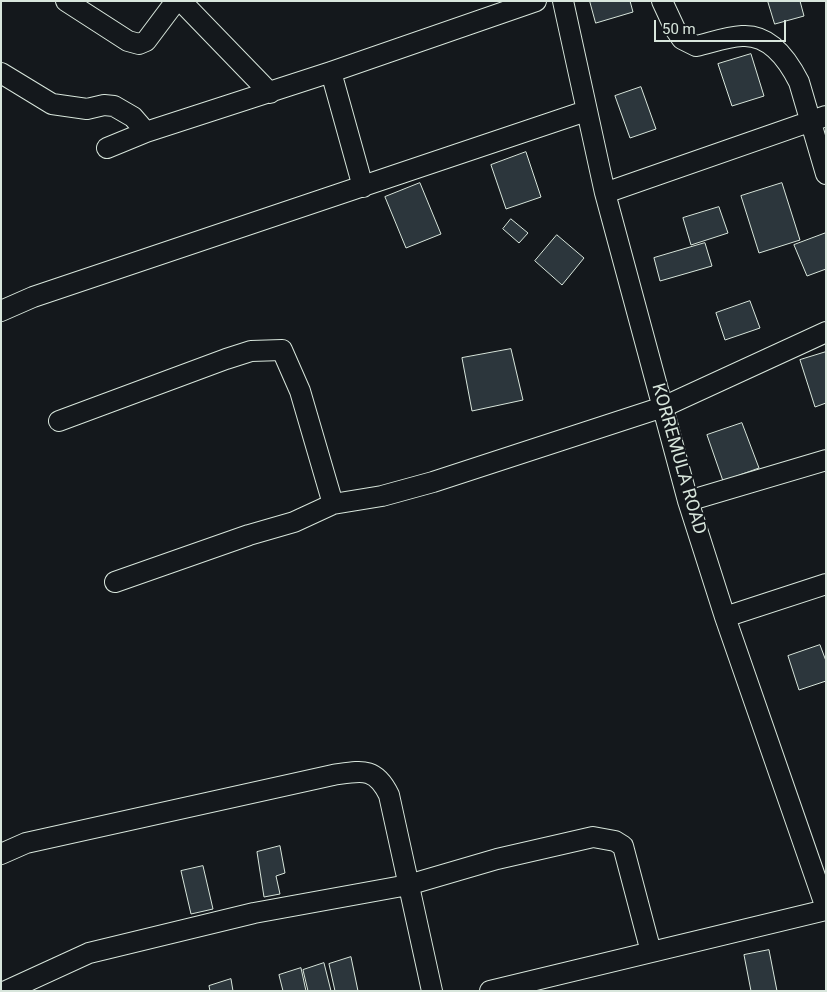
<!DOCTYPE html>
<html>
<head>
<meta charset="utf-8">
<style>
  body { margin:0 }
  #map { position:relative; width:827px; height:992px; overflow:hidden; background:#14181c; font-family:Roboto,sans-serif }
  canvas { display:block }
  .frame { position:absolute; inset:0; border:2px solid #d8e6dc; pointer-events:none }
  .scale { position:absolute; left:654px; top:20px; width:132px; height:22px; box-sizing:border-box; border:2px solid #d8e6dc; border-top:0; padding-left:6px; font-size:15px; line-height:18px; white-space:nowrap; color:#d8e6dc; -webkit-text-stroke:4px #14181c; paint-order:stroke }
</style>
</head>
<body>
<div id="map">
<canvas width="827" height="992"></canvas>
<div class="frame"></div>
<div class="scale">50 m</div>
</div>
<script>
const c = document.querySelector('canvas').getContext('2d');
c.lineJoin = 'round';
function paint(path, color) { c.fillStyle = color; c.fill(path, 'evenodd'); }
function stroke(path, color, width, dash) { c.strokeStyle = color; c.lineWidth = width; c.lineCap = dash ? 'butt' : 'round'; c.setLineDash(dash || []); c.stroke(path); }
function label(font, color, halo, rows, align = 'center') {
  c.font = font + ' Roboto,sans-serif'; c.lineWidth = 4; c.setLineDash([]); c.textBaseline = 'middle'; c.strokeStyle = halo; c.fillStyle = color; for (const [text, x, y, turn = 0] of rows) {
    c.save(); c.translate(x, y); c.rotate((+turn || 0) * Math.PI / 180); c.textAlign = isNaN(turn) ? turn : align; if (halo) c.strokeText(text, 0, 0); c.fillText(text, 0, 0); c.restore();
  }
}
const building = new Path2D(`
  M 590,1 L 630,1 L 633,12 L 596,23 Z
  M 768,1 L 800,1 L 804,16 L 775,24 Z
  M 751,54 L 764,96 L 732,106 L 718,64 Z
  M 641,87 L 656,129 L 630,138 L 615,96 Z
  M 526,152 L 541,197 L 506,209 L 491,165 Z
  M 420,183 L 441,234 L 406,248 L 385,197 Z
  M 782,183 L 800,240 L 759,253 L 741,196 Z
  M 719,207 L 728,233 L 691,245 L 683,218 Z
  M 511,219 L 528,233 L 519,243 L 503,229 Z
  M 826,233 L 826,269 L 807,276 L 794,245 Z
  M 557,235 L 584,258 L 562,285 L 535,261 Z
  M 705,243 L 712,266 L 660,281 L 654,258 Z
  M 750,301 L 760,328 L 725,340 L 716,313 Z
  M 511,349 L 523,400 L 472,411 L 462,358 Z
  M 826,352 L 826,403 L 815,407 L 800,360 Z
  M 742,423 L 759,468 L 723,481 L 707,435 Z
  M 820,645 L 826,661 L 826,681 L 799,690 L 788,656 Z
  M 280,846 L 285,873 L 276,876 L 280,894 L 264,897 L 257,852 Z
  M 203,866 L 213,909 L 191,914 L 181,871 Z
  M 769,950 L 777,991 L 751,991 L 744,955 Z
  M 351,957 L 358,991 L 335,991 L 329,964 Z
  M 324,963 L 331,991 L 308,991 L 303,970 Z
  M 301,968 L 306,991 L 283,991 L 279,975 Z
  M 231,979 L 233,991 L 210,991 L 209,986 Z`);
paint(building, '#2c363c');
stroke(building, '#d8e6dc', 1);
const minor = new Path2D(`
  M 66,1 L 128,41 L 139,44 L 146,41 L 176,1
  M 181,1 L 270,93
  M 563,1 L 605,193 L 688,501 L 725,617 L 826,908
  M 662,1 L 675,29 L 682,39 L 696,46 C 710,43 726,37 742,36 C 770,34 788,60 799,82 L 826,174
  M 331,72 L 363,187
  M 1,73 L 52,104 L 87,109 L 104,105 L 114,106 L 133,117 L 146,132
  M 107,148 L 146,132 L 331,72 L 536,1
  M 605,193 L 826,116
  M 1,311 L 33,297 L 586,111
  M 59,421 L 226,359 L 251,351 L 282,350 L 300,391 L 333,504
  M 688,501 L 826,460
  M 115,582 L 249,535 L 294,522 L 333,504 L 382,496 L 433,482 L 663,407 L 826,332
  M 725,617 L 826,584
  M 1,854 L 26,843 L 333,775 C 361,771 375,766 389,795 L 432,991
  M 6,991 L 89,953 L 254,913 L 408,885 L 497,859 L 593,837 L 615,841 L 623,846 L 651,952
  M 490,991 L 826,910`);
stroke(minor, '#d8e6dc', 22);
stroke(minor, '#14181c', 20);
label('18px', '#d8e6dc', '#14181c', [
  ["KORREMULA ROAD",678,459,74]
]);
</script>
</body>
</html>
